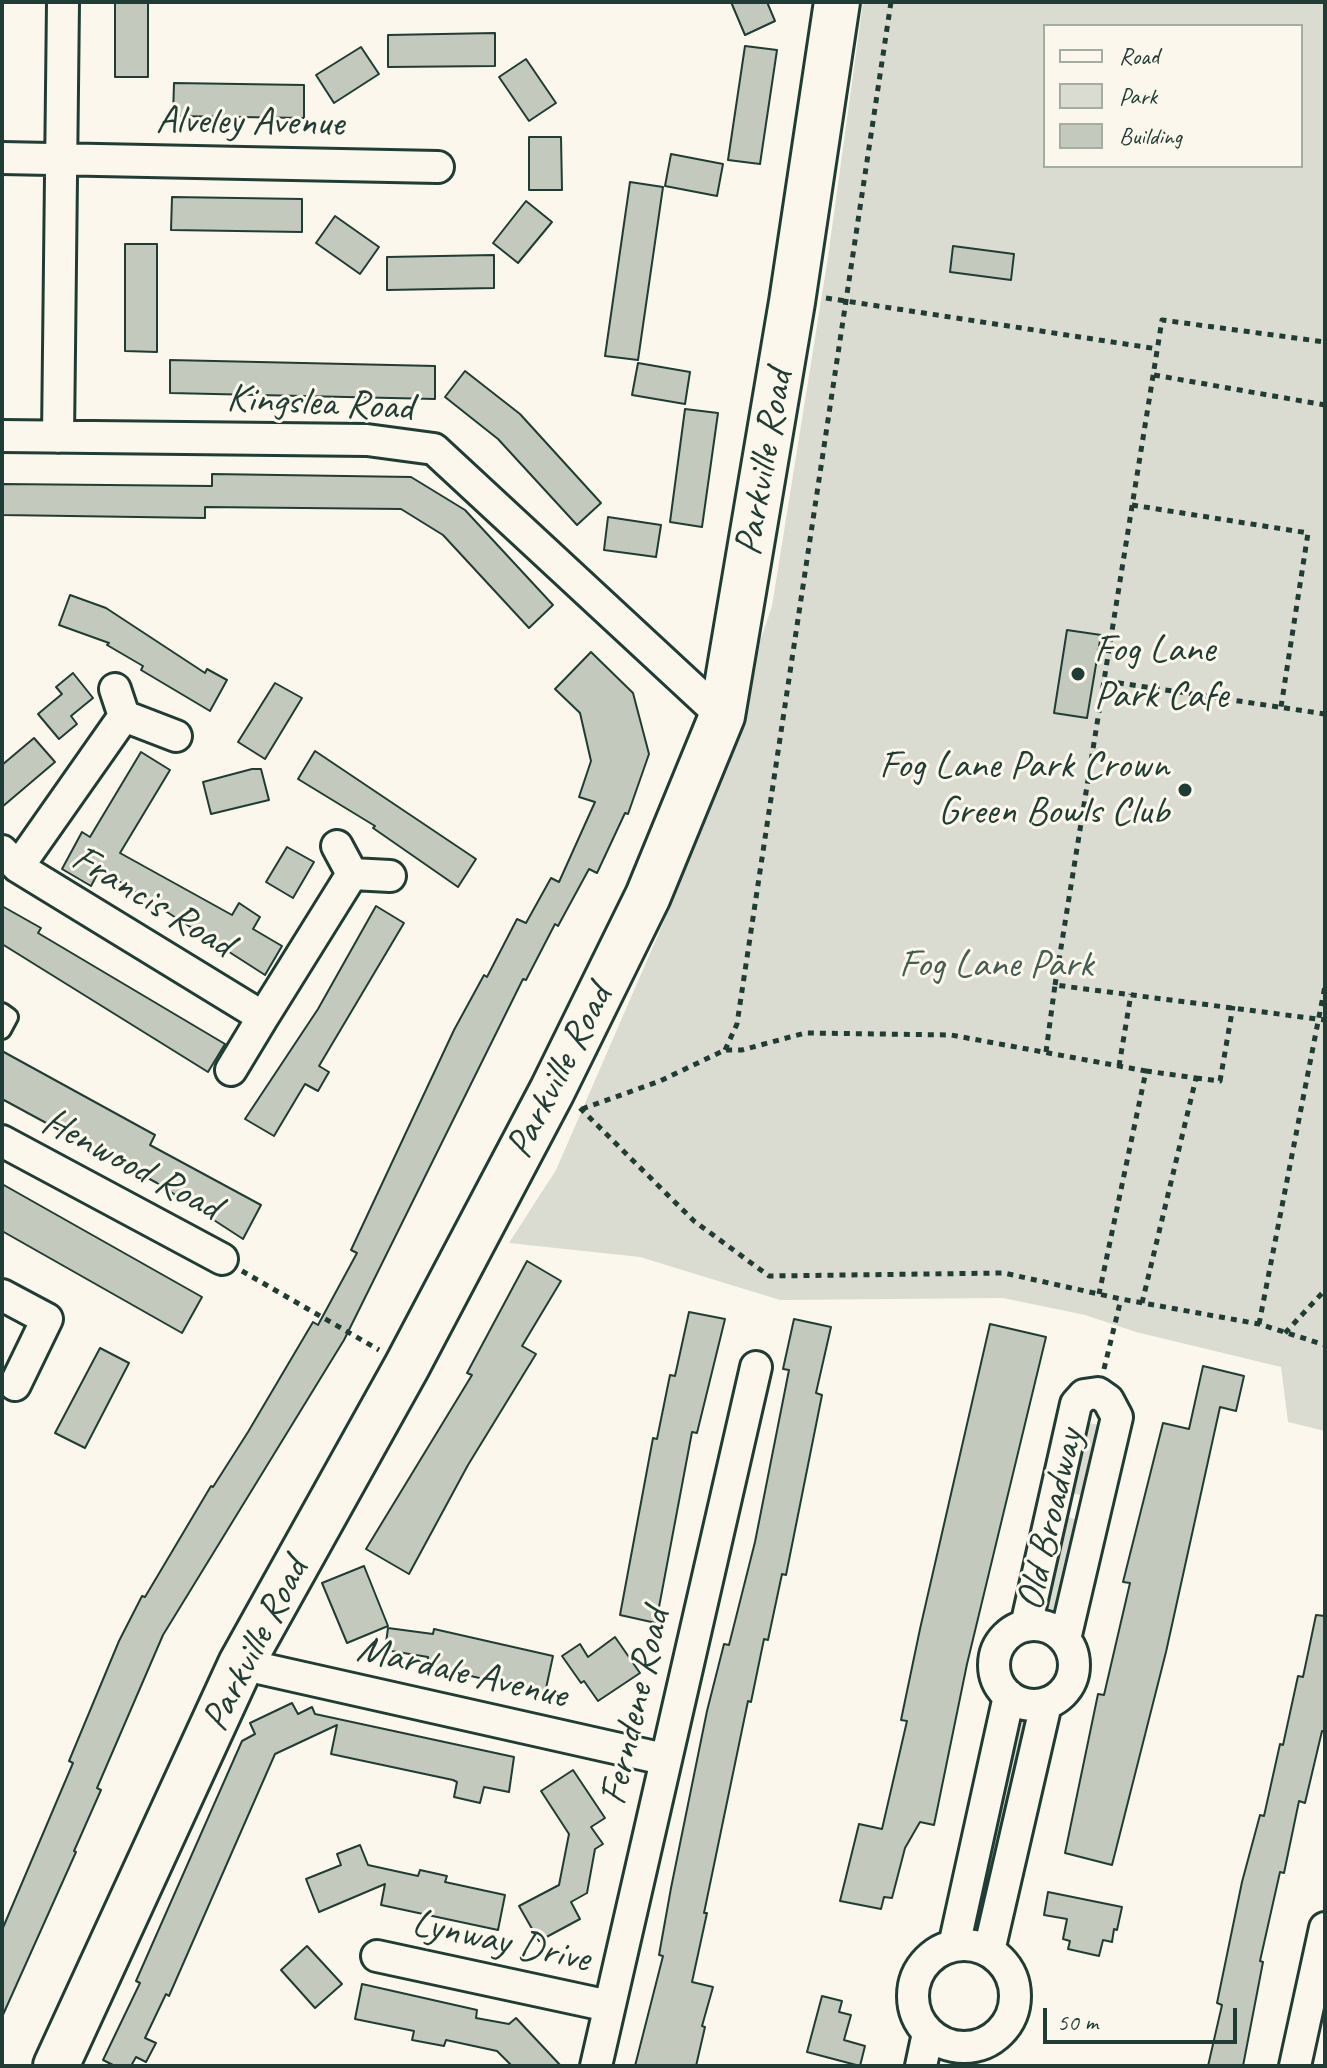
<!DOCTYPE html>
<html>
<head>
<meta charset="utf-8">
<style>
  body { margin:0 }
  #map { position:relative; width:1327px; height:2068px; overflow:hidden; background:#fbf7ec; font-family:Caveat,sans-serif }
  canvas { display:block }
  .frame { position:absolute; inset:0; border:4px solid #1f3d34; pointer-events:none }
  .legend { position:absolute; left:1043px; top:24px; width:260px; height:144px; box-sizing:border-box; background:#fbf7ec; border:2px solid #a3ada2; margin:0; padding:10px 14px; list-style:none; font-size:24px; color:#1f3d34 }
  .legend li { display:flex; align-items:center; gap:16px; height:40px }
  .legend b { width:40px; border:2px solid #a3ada2 }
  .scale { position:absolute; left:1043px; top:2008px; width:194px; height:36px; box-sizing:border-box; border:4px solid #1f3d34; border-top:0; padding-left:10px; font-size:24px; line-height:28px; white-space:nowrap; color:#1f3d34; -webkit-text-stroke:6px #fbf7ec; paint-order:stroke }
</style>
</head>
<body>
<div id="map">
<canvas width="1327" height="2068"></canvas>
<div class="frame"></div>
<ul class="legend">
<li><b style="height:10px;background:#fbf7ec"></b>Road</li>
<li><b style="height:22px;background:#dbdcd1"></b>Park</li>
<li><b style="height:22px;background:#c4c9be"></b>Building</li>
</ul>
<div class="scale">50 m</div>
</div>
<script>
const c = document.querySelector('canvas').getContext('2d');
c.lineJoin = 'round';
function paint(path, color) { c.fillStyle = color; c.fill(path, 'evenodd'); }
function stroke(path, color, width, dash) { c.strokeStyle = color; c.lineWidth = width; c.lineCap = dash ? 'butt' : 'round'; c.setLineDash(dash || []); c.stroke(path); }
function label(font, color, halo, rows, align = 'center') {
  c.font = font + ' Caveat,sans-serif'; c.lineWidth = 6; c.setLineDash([]); c.textBaseline = 'middle'; c.strokeStyle = halo; c.fillStyle = color; for (const [text, x, y, turn = 0] of rows) {
    c.save(); c.translate(x, y); c.rotate((+turn || 0) * Math.PI / 180); c.textAlign = isNaN(turn) ? turn : align; if (halo) c.strokeText(text, 0, 0); c.fillText(text, 0, 0); c.restore();
  }
}
paint(new Path2D(`
  M 863,2 L 1325,2 L 1325,1431 L 1288,1422 L 1281,1367 L 1136,1332 L 1085,1315 L 1003,1298 L 780,1300 L 640,1257 L 509,1243 L 556,1170 L 665,919 L 772,606 L 828,257 ZM 1045,26 L 1301,26 L 1301,166 L 1045,166 Z
  M 1083,1422 L 1100,1425 L 1085,1496 L 1066,1492 Z
  M 1062,1516 L 1079,1520 L 1057,1624 L 1039,1617 Z
  M 1018,1713 L 1037,1715 L 987,1932 L 968,1930 Z`), '#dbdcd1');
const building = new Path2D(`
  M 115,2 L 148,2 L 148,77 L 115,77 Z
  M 731,2 L 767,2 L 775,21 L 745,35 Z
  M 495,33 L 495,66 L 388,67 L 388,35 Z
  M 745,46 L 777,50 L 760,164 L 728,160 Z
  M 361,47 L 379,74 L 334,103 L 316,75 Z
  M 526,59 L 556,103 L 529,121 L 499,77 Z
  M 174,83 L 304,85 L 304,118 L 173,116 Z
  M 529,137 L 561,137 L 562,190 L 529,190 Z
  M 671,154 L 723,164 L 717,196 L 665,186 Z
  M 630,182 L 663,187 L 638,360 L 605,356 Z
  M 172,197 L 302,199 L 302,232 L 171,230 Z
  M 526,201 L 552,222 L 518,263 L 493,243 Z
  M 335,216 L 379,247 L 360,274 L 316,243 Z
  M 125,244 L 157,244 L 157,352 L 125,351 Z
  M 953,246 L 1014,254 L 1011,280 L 950,272 Z
  M 494,255 L 494,288 L 387,290 L 387,257 Z
  M 170,360 L 435,366 L 435,399 L 170,393 Z
  M 638,363 L 690,372 L 685,404 L 632,395 Z
  M 465,371 L 520,414 L 601,503 L 577,525 L 498,439 L 445,397 Z
  M 685,409 L 718,413 L 702,527 L 670,522 Z
  M 212,474 L 411,477 L 465,510 L 553,605 L 529,628 L 443,535 L 401,509 L 205,507 L 205,518 L 2,515 L 2,484 L 212,486 Z
  M 608,517 L 661,525 L 656,557 L 604,550 Z
  M 70,595 L 106,608 L 205,673 L 207,669 L 227,680 L 210,711 L 141,670 L 143,666 L 107,645 L 109,643 L 59,625 Z
  M 1067,630 L 1101,635 L 1087,718 L 1054,713 Z
  M 591,652 L 633,693 L 649,754 L 628,814 L 625,813 L 597,873 L 589,869 L 558,926 L 555,924 L 526,980 L 523,979 L 344,1340 L 163,1635 L 97,1788 L 101,1790 L 74,1851 L 76,1852 L 2,2017 L 2,1930 L 73,1763 L 69,1761 L 119,1641 L 142,1596 L 145,1597 L 211,1486 L 213,1487 L 248,1432 L 313,1322 L 318,1325 L 357,1253 L 351,1250 L 454,1030 L 484,975 L 487,977 L 517,919 L 526,923 L 551,878 L 559,882 L 595,802 L 579,797 L 591,761 L 580,713 L 555,689 Z
  M 73,673 L 93,698 L 71,716 L 77,724 L 59,739 L 38,714 L 62,694 L 56,687 Z
  M 275,683 L 302,698 L 265,759 L 238,742 Z
  M 34,738 L 55,762 L 2,807 L 2,765 Z
  M 315,751 L 476,859 L 458,887 L 373,828 L 375,826 L 298,779 Z
  M 141,752 L 170,770 L 120,853 L 232,915 L 239,903 L 260,917 L 253,929 L 282,946 L 265,975 L 100,869 L 91,886 L 62,869 L 82,832 L 90,837 Z
  M 252,769 L 261,769 L 269,800 L 211,814 L 203,782 Z
  M 287,847 L 314,862 L 293,898 L 266,882 Z
  M 2,906 L 41,928 L 38,933 L 225,1044 L 208,1072 L 2,944 Z
  M 376,906 L 404,923 L 319,1066 L 329,1072 L 318,1091 L 305,1084 L 274,1136 L 245,1119 L 318,1009 Z
  M 2,1051 L 155,1135 L 150,1145 L 261,1205 L 243,1239 L 157,1183 L 2,1099 Z
  M 2,1184 L 202,1297 L 182,1333 L 2,1231 Z
  M 527,1261 L 561,1281 L 522,1346 L 536,1354 L 468,1465 L 409,1574 L 366,1549 L 472,1375 L 467,1373 Z
  M 689,1312 L 725,1319 L 697,1433 L 692,1432 L 656,1623 L 620,1615 L 653,1438 L 657,1439 L 670,1375 L 675,1376 Z
  M 794,1319 L 831,1327 L 816,1393 L 822,1395 L 786,1575 L 782,1574 L 768,1640 L 764,1639 L 751,1702 L 748,1701 L 704,1913 L 707,1913 L 692,1982 L 713,1987 L 702,2026 L 705,2027 L 696,2066 L 635,2066 L 663,1956 L 659,1955 L 671,1888 L 707,1711 L 724,1644 L 729,1645 L 755,1542 L 789,1370 L 783,1369 Z
  M 990,1324 L 1046,1337 L 967,1664 L 934,1825 L 920,1822 L 905,1848 L 892,1898 L 884,1897 L 881,1909 L 840,1901 L 859,1824 L 882,1829 L 907,1721 L 901,1720 L 920,1629 Z
  M 100,1348 L 129,1363 L 85,1448 L 55,1433 Z
  M 1203,1366 L 1244,1376 L 1236,1411 L 1220,1407 L 1166,1652 L 1112,1865 L 1065,1853 L 1098,1694 L 1104,1695 L 1130,1583 L 1123,1582 L 1163,1423 L 1189,1429 Z
  M 364,1566 L 388,1626 L 347,1643 L 322,1583 Z
  M 1316,1615 L 1325,1616 L 1325,1732 L 1322,1731 L 1305,1803 L 1299,1801 L 1284,1873 L 1280,1872 L 1260,1961 L 1263,1962 L 1243,2066 L 1208,2066 L 1222,2005 L 1217,2003 L 1242,1882 L 1260,1815 L 1264,1816 L 1280,1744 L 1283,1745 L 1298,1676 L 1303,1677 Z
  M 388,1628 L 433,1634 L 434,1629 L 553,1656 L 545,1693 L 427,1666 L 428,1657 L 385,1650 Z
  M 615,1637 L 640,1673 L 598,1701 L 584,1681 L 581,1683 L 562,1656 L 580,1644 L 588,1657 Z
  M 292,1703 L 298,1714 L 312,1707 L 315,1714 L 514,1757 L 509,1792 L 484,1787 L 480,1803 L 454,1797 L 457,1782 L 453,1780 L 331,1754 L 337,1725 L 275,1754 L 169,1996 L 166,1994 L 145,2038 L 156,2043 L 146,2062 L 136,2057 L 131,2066 L 115,2066 L 103,2060 L 140,1983 L 136,1981 L 242,1741 L 255,1734 L 250,1723 Z
  M 573,1770 L 605,1818 L 591,1827 L 603,1844 L 595,1849 L 587,1893 L 571,1902 L 580,1919 L 539,1941 L 519,1906 L 559,1885 L 569,1834 L 541,1791 Z
  M 360,1845 L 368,1865 L 418,1876 L 420,1870 L 447,1876 L 445,1882 L 505,1895 L 498,1930 L 381,1905 L 385,1884 L 319,1912 L 306,1879 L 341,1865 L 337,1854 Z
  M 1048,1892 L 1122,1907 L 1117,1930 L 1114,1929 L 1112,1942 L 1103,1940 L 1099,1956 L 1068,1949 L 1070,1941 L 1063,1939 L 1067,1919 L 1044,1915 Z
  M 307,1946 L 342,1984 L 315,2008 L 281,1970 Z
  M 362,1984 L 477,2010 L 476,2018 L 509,2024 L 516,2018 L 561,2066 L 512,2066 L 497,2051 L 446,2040 L 444,2046 L 412,2040 L 414,2031 L 355,2019 Z
  M 822,1996 L 842,2001 L 839,2012 L 851,2015 L 844,2040 L 865,2046 L 860,2066 L 807,2052 Z`);
paint(building, '#c4c9be');
stroke(building, '#1f3d34', 2);
const lane = new Path2D(`
  M 2,1012 L 9,1017 L 2,1030`);
const street = new Path2D(`
  M 2,158 L 438,167
  M 2,436 L 367,440 L 434,449 L 722,716
  M 58,437 L 63,2
  M 115,689 L 124,716 L 176,736
  M 2,851 L 18,867 L 263,1017 L 352,874 L 337,846
  M 18,867 L 124,716
  M 352,874 L 390,876
  M 231,1070 L 263,1017
  M 2,1141 L 222,1259
  M 2,1295 L 47,1319 L 15,1385
  M994 1665a40 40 0 1 1 80 0a40 40 0 1 1-80 0Z
  M 1026,1626 L 1076,1404 L 1084,1395 L 1098,1393 L 1108,1400 L 1117,1417 L 1065,1639
  M 241,1664 L 664,1759
  M913 1996a51 51 0 1 1 102 0a51 51 0 1 1-102 0Z
  M 954,1946 L 1009,1696
  M 989,1951 L 1046,1704
  M 377,1956 L 609,2006
  M 596,2066 L 756,1367
  M 921,2066 L 928,2033
  M 1295,2066 L 1325,1928`);
const secondary = new Path2D(`
  M 56,2066 L 241,1664 L 407,1366 L 552,1091 L 648,896 L 722,716 L 792,302 L 837,2`);
stroke(lane, '#1f3d34', 22);
stroke(street, '#1f3d34', 36);
stroke(secondary, '#1f3d34', 50);
stroke(new Path2D(`
  M 826,298 L 1158,349
  M 1154,375 L 1325,405
  M 1132,505 L 1308,533 L 1281,707
  M 1106,681 L 1325,714
  M 1055,985 L 1162,320 L 1325,342
  M 725,1050 L 737,1024 L 891,2
  M 1046,1052 L 1055,985 L 1325,1020
  M 1119,1066 L 1131,994
  M 1196,1078 L 1220,1081 L 1233,1006
  M 580,1108 L 694,1221 L 769,1276 L 1004,1273 L 1121,1299 L 1259,1324 L 1325,1345
  M 582,1109 L 660,1081 L 725,1050 L 742,1050 L 805,1033 L 951,1035 L 1146,1071 L 1099,1294
  M 242,1271 L 379,1350
  M 1142,1303 L 1196,1078 L 1146,1071
  M 1259,1324 L 1325,986
  M 1285,1333 L 1325,1290
  M 1104,1369 L 1121,1299`), '#1f3d34', 5, [6, 6]);
stroke(lane, '#fbf7ec', 16);
stroke(street, '#fbf7ec', 30);
stroke(secondary, '#fbf7ec', 44);
for (const [x, y, r, color] of [
  [1078,674,8,"#1f3d34"],
  [1185,790,8,"#1f3d34"]
]) { const dot = new Path2D(); dot.arc(x, y, r, 0, 2 * Math.PI); c.fillStyle = color; c.fill(dot); stroke(dot, '#fbf7ec', 3); }
label('40px', '#1f3d34', '#fbf7ec', [
  ["Alveley Avenue",250,123,1],
  ["Kingslea Road",320,404,3],
  ["Parkville Road",765,463,-80],
  ["Francis Road",152,902,31],
  ["Parkville Road",560,1072,-63],
  ["Henwood Road",131,1165,28],
  ["Old Broadway",1051,1520,-77],
  ["Parkville Road",256,1645,-63],
  ["Mardale Avenue",462,1673,13],
  ["Ferndene Road",636,1707,-77],
  ["Lynway Drive",501,1942,12]
]);
label('40px', '#1f3d34', '#fbf7ec', [
  ["Fog Lane",1094,651],
  ["Park Cafe",1094,697],
  ["Fog Lane Park Crown",1169,767,"right"],
  ["Green Bowls Club",1169,813,"right"]
], 'left');
label('40px', '#455d53', '#fbf7ec', [
  ["Fog Lane Park",996,966]
]);
</script>
</body>
</html>
